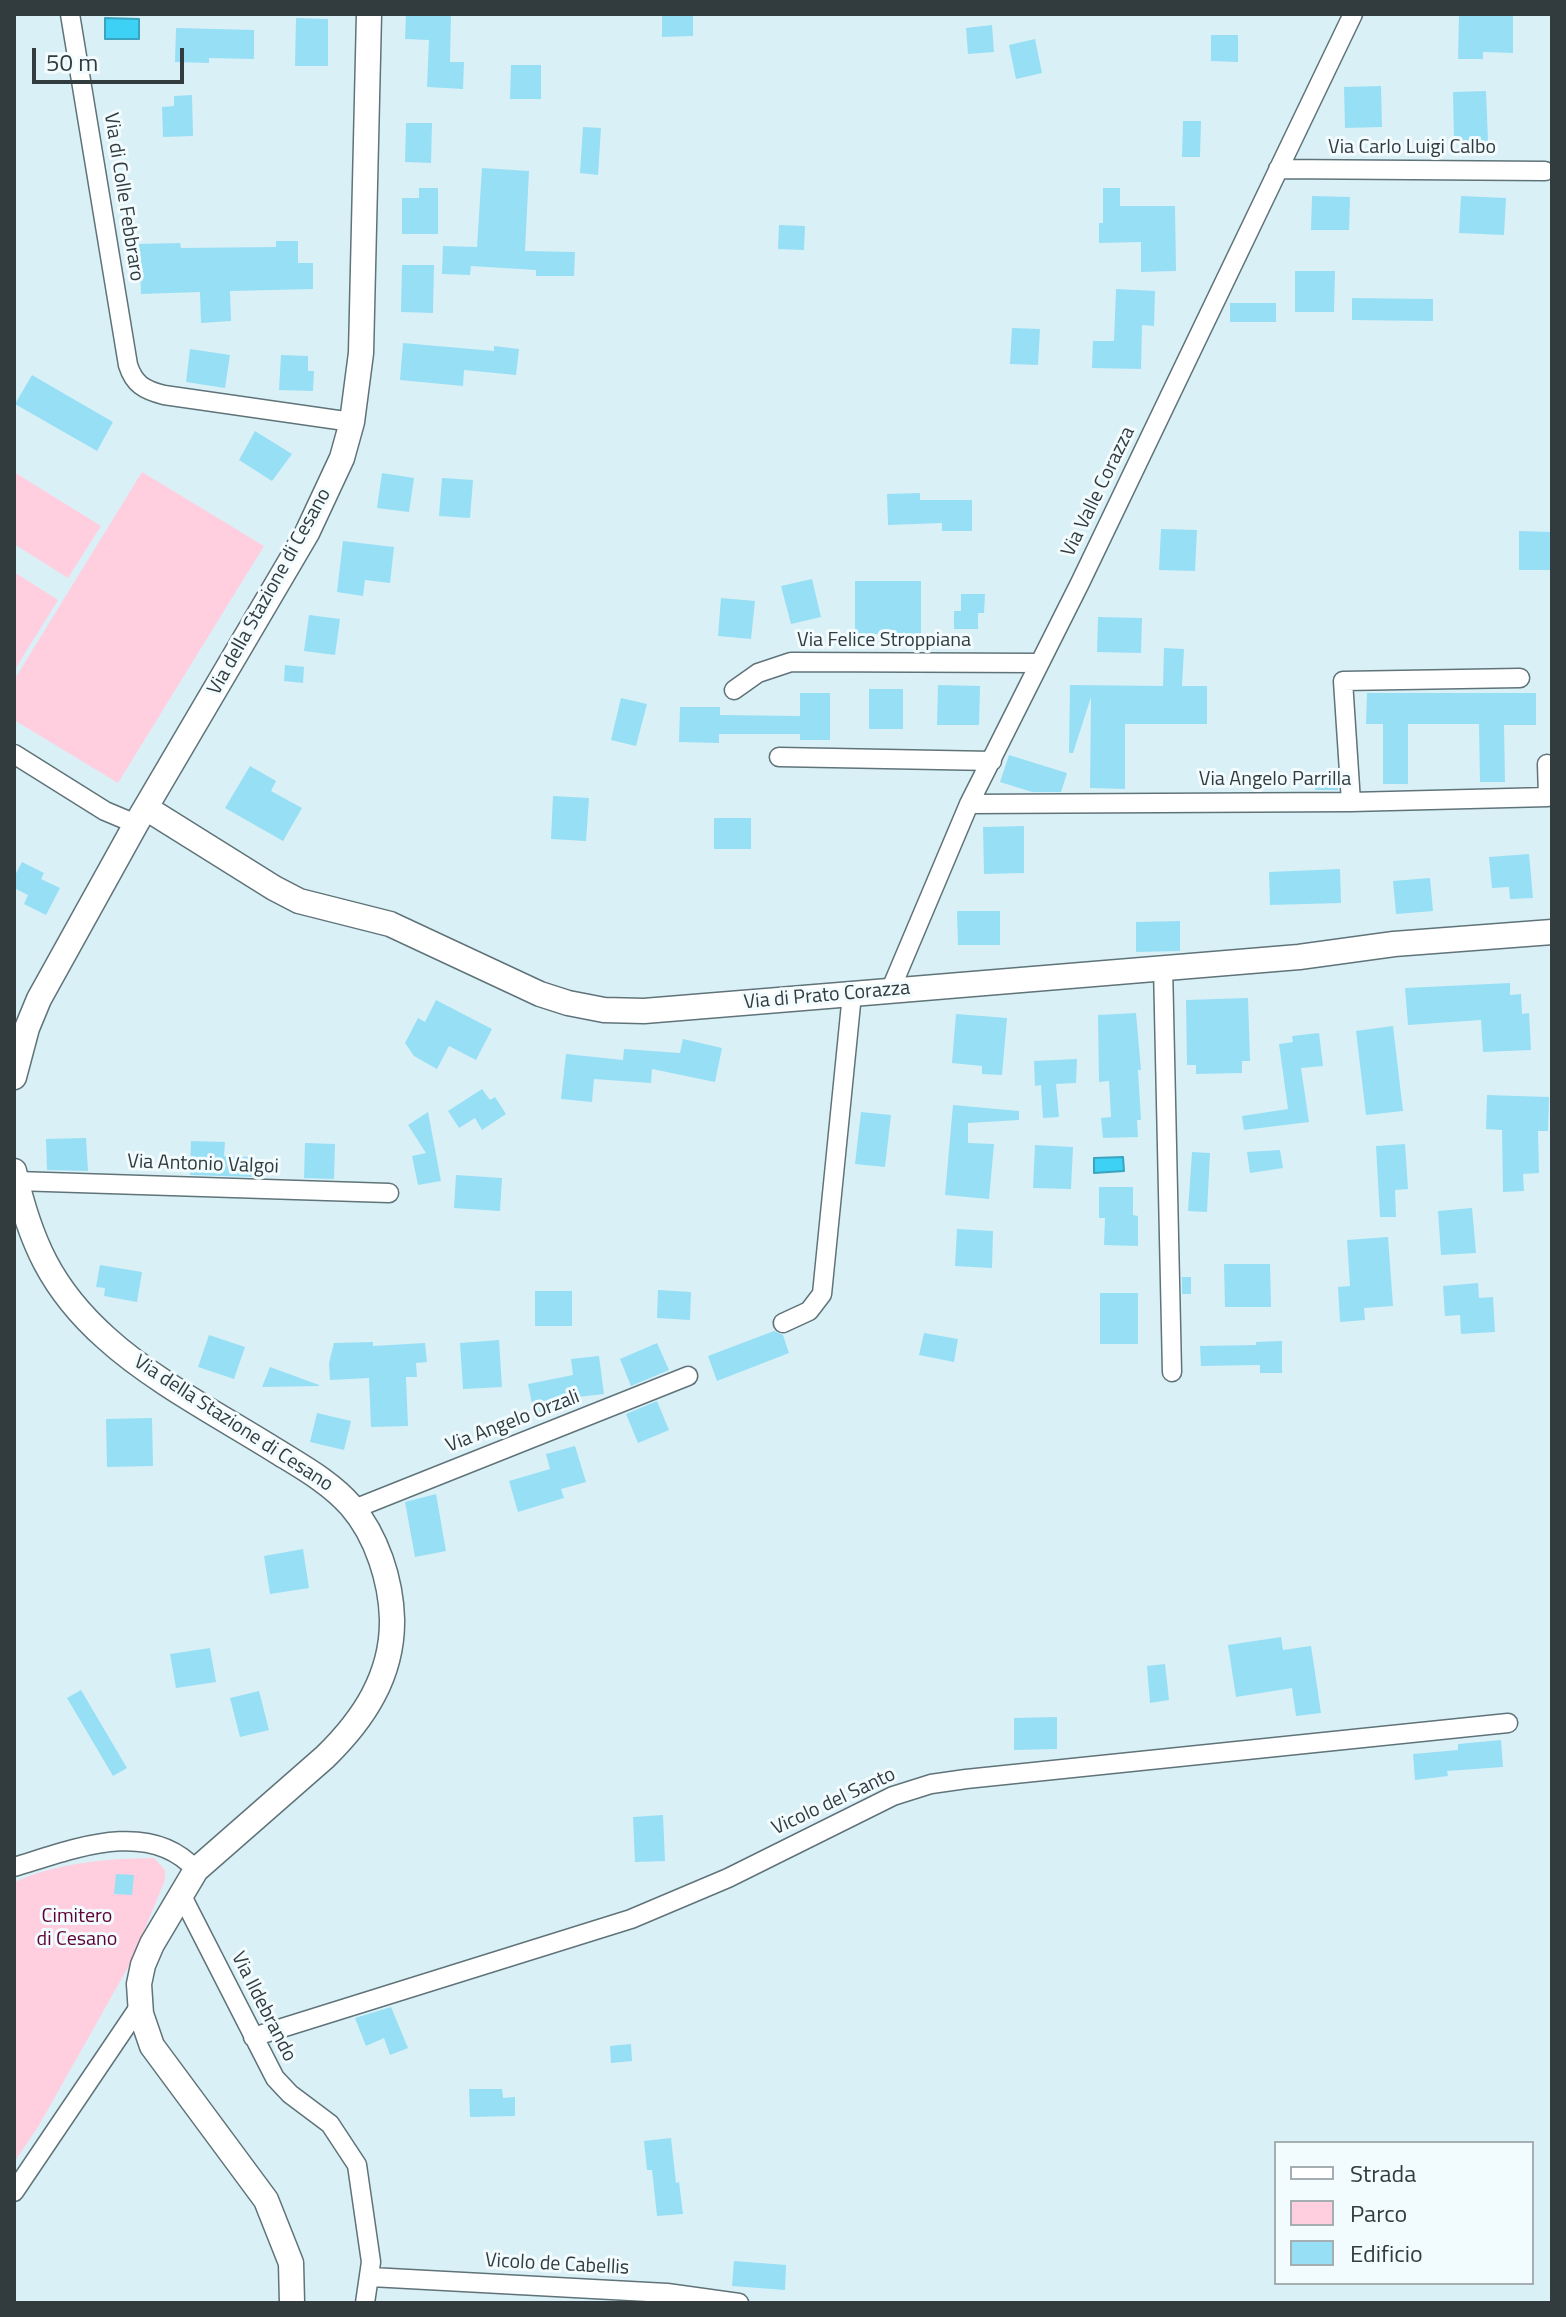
<!DOCTYPE html>
<html>
<head>
<meta charset="utf-8">
<style>
  body { margin:0 }
  #map { position:relative; width:1566px; height:2317px; overflow:hidden; background:#daf0f7; font-family:"Titillium Web",sans-serif }
  canvas { display:block }
  .frame { position:absolute; inset:0; border:16px solid #323b3d; pointer-events:none }
  .legend { position:absolute; left:1274px; top:2141px; width:260px; height:144px; box-sizing:border-box; background:#f2fbfe; border:2px solid #a5aeb1; margin:0; padding:10px 14px; list-style:none; font-size:24px; color:#323b3d }
  .legend li { display:flex; align-items:center; gap:16px; height:40px }
  .legend b { width:40px; border:2px solid #a5aeb1 }
  .scale { position:absolute; left:32px; top:48px; width:152px; height:36px; box-sizing:border-box; border:4px solid #323b3d; border-top:0; padding-left:10px; font-size:24px; line-height:28px; white-space:nowrap; color:#323b3d; -webkit-text-stroke:6px #f2fbfe; paint-order:stroke }
</style>
</head>
<body>
<div id="map">
<canvas width="1566" height="2317"></canvas>
<div class="frame"></div>
<ul class="legend">
<li><b style="height:10px;background:#fff"></b>Strada</li>
<li><b style="height:22px;background:#ffcfdf"></b>Parco</li>
<li><b style="height:22px;background:#97dff5"></b>Edificio</li>
</ul>
<div class="scale">50 m</div>
</div>
<script>
const c = document.querySelector('canvas').getContext('2d');
c.lineJoin = 'round';
function paint(path, color) { c.fillStyle = color; c.fill(path, 'evenodd'); }
function stroke(path, color, width, dash) { c.strokeStyle = color; c.lineWidth = width; c.lineCap = dash ? 'butt' : 'round'; c.setLineDash(dash || []); c.stroke(path); }
function label(font, color, halo, rows, align = 'center') {
  c.font = font + ' "Titillium Web",sans-serif'; c.lineWidth = 6; c.setLineDash([]); c.textBaseline = 'middle'; c.strokeStyle = halo; c.fillStyle = color; for (const [text, x, y, turn = 0] of rows) {
    c.save(); c.translate(x, y); c.rotate((+turn || 0) * Math.PI / 180); c.textAlign = isNaN(turn) ? turn : align; if (halo) c.strokeText(text, 0, 0); c.fillText(text, 0, 0); c.restore();
  }
}
paint(new Path2D(`
  M 14,472 L 101,526 L 68,578 L 14,544 Z
  M 142,472 L 264,546 L 118,783 L 14,720 L 14,680 Z
  M 14,572 L 58,600 L 14,671 Z
  M 154,1858 L 165,1870 L 165,1880 L 131,1962 L 38,2127 L 14,2162 L 14,1882 C 61,1862 104,1859 154,1858 Z`), '#ffcfdf');
const water = new Path2D(`
  M 105,18 L 139,19 L 139,39 L 105,39 Z
  M 1123,1157 L 1124,1171 L 1094,1173 L 1094,1158 Z`);
paint(water, '#3dd1f5');
stroke(water, '#3aa4be', 2);
paint(new Path2D(`
  M 406,14 L 451,14 L 450,62 L 464,62 L 463,89 L 427,87 L 429,40 L 405,39 Z
  M 662,14 L 693,14 L 693,36 L 662,37 Z
  M 1459,14 L 1513,14 L 1513,53 L 1483,52 L 1483,59 L 1458,59 Z
  M 296,18 L 328,19 L 328,66 L 295,66 Z
  M 992,25 L 994,52 L 968,54 L 966,28 Z
  M 176,28 L 254,30 L 254,59 L 209,58 L 209,63 L 175,62 Z
  M 1211,35 L 1238,35 L 1238,62 L 1211,61 Z
  M 1035,39 L 1042,73 L 1016,79 L 1009,45 Z
  M 511,65 L 541,65 L 541,99 L 510,99 Z
  M 1381,86 L 1382,127 L 1345,128 L 1344,87 Z
  M 1486,91 L 1488,141 L 1454,142 L 1453,92 Z
  M 192,95 L 193,136 L 163,137 L 162,107 L 174,106 L 174,96 Z
  M 1183,121 L 1201,121 L 1200,157 L 1182,157 Z
  M 406,123 L 432,123 L 431,163 L 405,162 Z
  M 583,127 L 601,128 L 598,175 L 580,173 Z
  M 482,168 L 529,171 L 525,251 L 575,252 L 574,276 L 536,276 L 536,270 L 471,266 L 470,275 L 442,274 L 443,246 L 477,247 Z
  M 419,188 L 438,188 L 438,234 L 402,234 L 402,198 L 419,198 Z
  M 1103,188 L 1120,188 L 1120,206 L 1175,206 L 1176,271 L 1141,272 L 1141,242 L 1099,243 L 1099,223 L 1103,223 Z
  M 1312,196 L 1350,197 L 1349,230 L 1311,230 Z
  M 1461,196 L 1506,198 L 1504,235 L 1459,233 Z
  M 779,225 L 805,226 L 804,250 L 778,249 Z
  M 276,241 L 298,241 L 298,263 L 313,263 L 313,289 L 230,291 L 231,321 L 201,323 L 200,292 L 141,294 L 139,244 L 180,243 L 181,248 L 276,247 Z
  M 402,265 L 434,265 L 433,313 L 401,312 Z
  M 1295,271 L 1335,271 L 1334,312 L 1295,312 Z
  M 1116,289 L 1155,291 L 1154,326 L 1142,325 L 1141,369 L 1092,368 L 1093,341 L 1114,341 Z
  M 1352,298 L 1433,299 L 1433,321 L 1352,320 Z
  M 1230,303 L 1276,303 L 1276,322 L 1230,322 Z
  M 1012,328 L 1040,329 L 1038,365 L 1010,364 Z
  M 403,343 L 494,351 L 494,346 L 519,349 L 516,375 L 464,370 L 463,386 L 400,380 Z
  M 190,349 L 230,355 L 225,388 L 186,382 Z
  M 281,355 L 308,356 L 308,371 L 314,371 L 313,391 L 279,390 Z
  M 32,375 L 113,422 L 97,451 L 15,404 Z
  M 255,431 L 292,454 L 272,481 L 239,460 Z
  M 382,473 L 414,478 L 409,512 L 377,508 Z
  M 442,478 L 473,480 L 470,518 L 439,516 Z
  M 920,493 L 920,500 L 972,500 L 972,531 L 942,531 L 942,523 L 888,525 L 887,494 Z
  M 1161,529 L 1197,530 L 1195,571 L 1159,570 Z
  M 1519,531 L 1552,532 L 1552,570 L 1519,570 Z
  M 343,541 L 394,547 L 390,583 L 365,580 L 363,596 L 337,592 Z
  M 812,579 L 821,617 L 791,624 L 781,586 Z
  M 855,581 L 921,581 L 921,634 L 855,634 Z
  M 961,594 L 985,594 L 984,613 L 978,613 L 978,629 L 954,629 L 954,611 L 961,611 Z
  M 721,598 L 755,601 L 751,639 L 718,636 Z
  M 309,615 L 340,619 L 335,655 L 304,651 Z
  M 1098,617 L 1142,618 L 1141,653 L 1097,652 Z
  M 1164,648 L 1184,649 L 1182,686 L 1207,686 L 1207,724 L 1125,724 L 1125,789 L 1090,788 L 1091,697 L 1073,753 L 1069,753 L 1070,685 L 1163,686 Z
  M 285,665 L 304,667 L 303,683 L 284,681 Z
  M 938,685 L 980,686 L 979,725 L 937,725 Z
  M 869,689 L 903,689 L 903,729 L 869,729 Z
  M 800,693 L 830,693 L 830,740 L 800,740 L 800,734 L 719,734 L 719,743 L 679,742 L 680,707 L 720,707 L 720,715 L 800,716 Z
  M 1367,693 L 1536,693 L 1536,725 L 1504,725 L 1505,782 L 1480,782 L 1479,724 L 1408,724 L 1408,784 L 1383,784 L 1383,724 L 1366,724 Z
  M 621,698 L 647,704 L 636,746 L 611,740 Z
  M 1009,755 L 1067,773 L 1061,792 L 1032,792 L 1000,782 Z
  M 250,766 L 276,781 L 271,791 L 302,808 L 283,841 L 225,808 Z
  M 1315,775 L 1337,775 L 1338,790 L 1315,790 Z
  M 553,796 L 589,798 L 586,841 L 551,839 Z
  M 714,818 L 751,818 L 751,849 L 714,849 Z
  M 1024,826 L 1024,873 L 984,874 L 983,827 Z
  M 1529,854 L 1533,898 L 1510,899 L 1509,887 L 1492,888 L 1489,857 Z
  M 22,862 L 44,873 L 41,879 L 60,888 L 46,915 L 24,904 L 28,895 L 14,888 L 14,877 Z
  M 1340,869 L 1341,903 L 1270,905 L 1269,872 Z
  M 1430,878 L 1433,911 L 1396,914 L 1393,881 Z
  M 957,911 L 1000,911 L 1000,945 L 958,945 Z
  M 1180,921 L 1180,951 L 1136,952 L 1136,922 Z
  M 1510,983 L 1510,995 L 1521,994 L 1522,1014 L 1529,1013 L 1531,1050 L 1483,1052 L 1481,1020 L 1408,1025 L 1405,988 Z
  M 1248,998 L 1250,1061 L 1242,1061 L 1242,1073 L 1196,1074 L 1196,1065 L 1187,1065 L 1186,1000 Z
  M 436,1000 L 492,1029 L 476,1060 L 449,1046 L 437,1069 L 414,1056 L 405,1043 L 418,1018 L 425,1022 Z
  M 1136,1013 L 1141,1070 L 1138,1070 L 1141,1120 L 1137,1120 L 1138,1137 L 1103,1138 L 1101,1118 L 1111,1117 L 1109,1081 L 1099,1082 L 1098,1015 Z
  M 956,1014 L 1007,1018 L 1002,1075 L 982,1074 L 982,1066 L 952,1063 Z
  M 1393,1026 L 1403,1111 L 1366,1115 L 1356,1031 Z
  M 1319,1033 L 1323,1066 L 1301,1068 L 1309,1122 L 1244,1130 L 1242,1116 L 1288,1109 L 1279,1044 L 1293,1042 L 1292,1036 Z
  M 683,1039 L 722,1048 L 715,1082 L 652,1069 L 651,1083 L 594,1079 L 592,1102 L 561,1099 L 566,1054 L 623,1060 L 624,1049 L 680,1053 Z
  M 1077,1059 L 1076,1083 L 1056,1084 L 1059,1117 L 1043,1118 L 1041,1085 L 1035,1086 L 1034,1061 Z
  M 482,1089 L 490,1100 L 495,1097 L 506,1114 L 482,1130 L 475,1118 L 459,1128 L 448,1111 Z
  M 1487,1095 L 1549,1097 L 1548,1131 L 1538,1131 L 1539,1173 L 1523,1174 L 1524,1191 L 1503,1192 L 1502,1130 L 1486,1129 Z
  M 953,1105 L 1019,1111 L 1019,1120 L 968,1123 L 968,1143 L 994,1144 L 989,1199 L 945,1195 Z
  M 428,1112 L 441,1181 L 418,1185 L 412,1156 L 426,1153 L 408,1125 Z
  M 861,1112 L 891,1115 L 885,1167 L 855,1164 Z
  M 86,1138 L 88,1171 L 47,1170 L 46,1139 Z
  M 191,1141 L 225,1142 L 224,1156 L 255,1157 L 254,1177 L 190,1175 Z
  M 305,1143 L 335,1144 L 334,1179 L 304,1178 Z
  M 1405,1144 L 1408,1189 L 1395,1190 L 1396,1217 L 1380,1217 L 1376,1146 Z
  M 1035,1145 L 1073,1147 L 1071,1189 L 1033,1188 Z
  M 1280,1150 L 1283,1168 L 1250,1173 L 1247,1152 Z
  M 1192,1152 L 1210,1153 L 1207,1212 L 1188,1211 Z
  M 456,1175 L 502,1178 L 500,1211 L 454,1208 Z
  M 1099,1187 L 1133,1187 L 1133,1215 L 1138,1216 L 1138,1246 L 1104,1245 L 1105,1218 L 1099,1218 Z
  M 1472,1208 L 1476,1253 L 1441,1255 L 1438,1211 Z
  M 957,1229 L 993,1231 L 992,1268 L 955,1266 Z
  M 1388,1237 L 1393,1306 L 1364,1308 L 1365,1320 L 1340,1322 L 1338,1287 L 1350,1286 L 1347,1240 Z
  M 1224,1264 L 1270,1264 L 1271,1307 L 1225,1307 Z
  M 100,1265 L 142,1272 L 137,1302 L 104,1296 L 105,1288 L 96,1287 Z
  M 1182,1277 L 1191,1277 L 1191,1294 L 1182,1294 Z
  M 1478,1283 L 1479,1298 L 1493,1297 L 1495,1332 L 1461,1334 L 1460,1315 L 1445,1316 L 1443,1286 Z
  M 658,1290 L 691,1292 L 690,1320 L 657,1318 Z
  M 535,1291 L 572,1291 L 572,1326 L 535,1326 Z
  M 1100,1293 L 1138,1293 L 1138,1344 L 1100,1344 Z
  M 774,1331 L 783,1335 L 789,1353 L 717,1381 L 708,1356 Z
  M 924,1333 L 958,1339 L 954,1362 L 919,1355 Z
  M 209,1335 L 245,1347 L 234,1379 L 198,1367 Z
  M 499,1340 L 502,1387 L 463,1389 L 460,1343 Z
  M 1282,1341 L 1282,1373 L 1260,1373 L 1260,1365 L 1201,1366 L 1200,1346 L 1256,1345 L 1256,1342 Z
  M 373,1342 L 373,1346 L 425,1343 L 427,1362 L 416,1363 L 417,1377 L 406,1377 L 408,1426 L 371,1427 L 369,1378 L 330,1380 L 329,1363 L 334,1343 Z
  M 657,1343 L 669,1370 L 631,1386 L 620,1359 Z
  M 599,1356 L 604,1394 L 560,1399 L 562,1409 L 534,1414 L 528,1384 L 573,1375 L 571,1359 Z
  M 270,1367 L 319,1385 L 319,1386 L 262,1387 Z
  M 657,1401 L 669,1430 L 638,1443 L 626,1414 Z
  M 317,1413 L 351,1421 L 344,1450 L 310,1442 Z
  M 152,1418 L 153,1466 L 107,1467 L 106,1419 Z
  M 575,1446 L 586,1482 L 561,1489 L 564,1498 L 518,1512 L 509,1481 L 550,1469 L 546,1454 Z
  M 436,1494 L 446,1551 L 415,1557 L 405,1502 Z
  M 303,1549 L 309,1588 L 270,1594 L 264,1556 Z
  M 1281,1637 L 1283,1650 L 1311,1646 L 1321,1713 L 1296,1716 L 1292,1688 L 1236,1697 L 1228,1645 Z
  M 210,1648 L 216,1682 L 176,1688 L 170,1654 Z
  M 1165,1664 L 1169,1700 L 1150,1703 L 1147,1666 Z
  M 81,1690 L 127,1768 L 113,1776 L 67,1698 Z
  M 259,1691 L 269,1730 L 240,1737 L 230,1698 Z
  M 1057,1717 L 1057,1749 L 1014,1750 L 1014,1718 Z
  M 1501,1740 L 1503,1767 L 1447,1771 L 1448,1776 L 1415,1780 L 1413,1754 L 1458,1750 L 1458,1744 Z
  M 663,1815 L 665,1861 L 635,1862 L 633,1817 Z
  M 116,1874 L 134,1875 L 132,1895 L 114,1894 Z
  M 391,2007 L 408,2048 L 390,2055 L 384,2038 L 366,2046 L 355,2018 Z
  M 631,2044 L 632,2061 L 611,2063 L 610,2046 Z
  M 469,2089 L 502,2089 L 503,2098 L 515,2097 L 515,2116 L 470,2117 Z
  M 671,2138 L 676,2183 L 679,2182 L 683,2214 L 657,2216 L 652,2170 L 647,2170 L 644,2141 Z
  M 734,2261 L 786,2265 L 785,2290 L 732,2286 Z`), '#97dff5');
const minor = new Path2D(`
  M 70,14 L 128,365 C 134,384 144,390 164,395 L 352,422
  M 1278,169 L 1545,171
  M 734,690 L 758,673 L 791,662 L 1040,663
  M 14,754 L 105,811 L 136,824
  M 779,757 L 992,761
  M 1351,802 L 1343,681 L 1520,678
  M 969,804 L 1351,802 L 1548,797 L 1547,764
  M 1163,966 L 1172,1372
  M 890,991 L 969,804 L 1080,583 L 1353,14
  M 16,1181 L 389,1193
  M 783,1323 L 809,1311 L 822,1294 L 852,994
  M 354,1509 L 688,1376
  M 14,1867 C 71,1850 149,1817 196,1870
  M 181,1894 L 275,2078 L 290,2094 L 330,2124 L 357,2165 L 371,2262 L 365,2303
  M 253,2037 L 631,1919 L 728,1878 L 893,1796 L 931,1784 L 966,1779 L 1508,1723
  M 14,2192 L 139,2007
  M 371,2277 L 667,2293 L 739,2303`);
const tertiary = new Path2D(`
  M 146,808 L 274,888 L 299,901 L 390,924 L 540,994 L 568,1003 L 604,1010 L 644,1011 L 852,994 L 1299,957 L 1394,944 L 1552,932
  M 14,1077 L 27,1028 L 39,999 L 136,824 L 307,533 L 342,458 L 352,422 L 361,353 L 369,14
  M 14,1171 C 30,1241 51,1289 106,1338 C 153,1381 224,1418 278,1452 C 304,1468 331,1483 351,1506 C 377,1536 391,1581 392,1619 C 393,1675 364,1719 325,1757 L 196,1870 L 152,1944 L 143,1965 L 139,1984 L 141,2014 L 152,2046 L 266,2200 L 291,2263 L 292,2303`);
stroke(minor, '#5f7379', 21);
stroke(tertiary, '#5f7379', 27);
stroke(minor, '#fff', 18);
stroke(tertiary, '#fff', 24);
label('20px', '#323b3d', '#f2fbfe', [
  ["Via Carlo Luigi Calbo",1412,148],
  ["Via di Colle Febbraro",123,197,81],
  ["Via Valle Corazza",1099,492,-64],
  ["Via della Stazione di Cesano",270,592,-61],
  ["Via Felice Stroppiana",884,641],
  ["Via Angelo Parrilla",1275,780],
  ["Via di Prato Corazza",827,996,-5],
  ["Via Antonio Valgoi",203,1165,2],
  ["Via Angelo Orzali",513,1422,-21],
  ["Via della Stazione di Cesano",233,1424,33],
  ["Vicolo del Santo",834,1802,-25],
  ["Via Ildebrando",263,2007,63],
  ["Vicolo de Cabellis",557,2265,3]
]);
label('20px', '#5e0134', '#f2fbfe', [
  ["Cimitero",77,1917],
  ["di Cesano",77,1940]
]);
</script>
</body>
</html>
